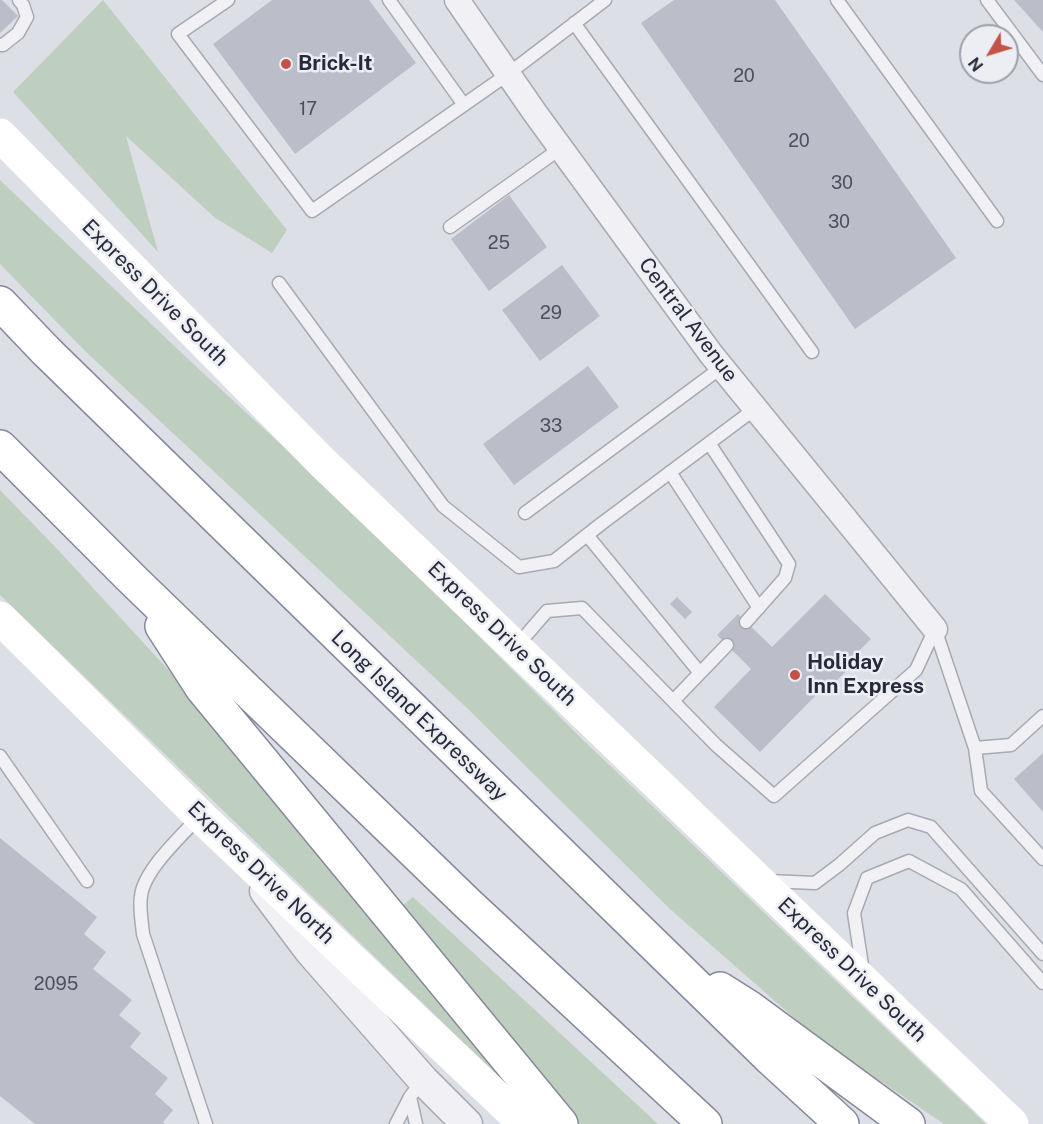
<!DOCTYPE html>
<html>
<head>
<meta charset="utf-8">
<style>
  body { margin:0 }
  #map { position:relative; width:1043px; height:1124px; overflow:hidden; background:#dddfe6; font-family:"Public Sans",sans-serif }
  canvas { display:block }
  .north { position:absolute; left:959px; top:24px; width:60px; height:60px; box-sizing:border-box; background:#eceef4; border:2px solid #9ea0aa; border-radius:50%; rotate:232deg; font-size:16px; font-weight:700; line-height:24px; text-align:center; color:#282a3c }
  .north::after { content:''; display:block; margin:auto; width:21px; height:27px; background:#c55249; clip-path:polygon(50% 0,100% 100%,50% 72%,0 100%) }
</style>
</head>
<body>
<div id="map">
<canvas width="1043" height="1124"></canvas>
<div class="north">N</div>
</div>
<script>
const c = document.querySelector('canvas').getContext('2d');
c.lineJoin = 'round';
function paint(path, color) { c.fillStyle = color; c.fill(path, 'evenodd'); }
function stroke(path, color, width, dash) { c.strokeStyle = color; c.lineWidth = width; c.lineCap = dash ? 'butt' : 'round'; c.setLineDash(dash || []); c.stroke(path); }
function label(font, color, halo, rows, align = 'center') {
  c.font = font + ' "Public Sans",sans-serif'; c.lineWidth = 5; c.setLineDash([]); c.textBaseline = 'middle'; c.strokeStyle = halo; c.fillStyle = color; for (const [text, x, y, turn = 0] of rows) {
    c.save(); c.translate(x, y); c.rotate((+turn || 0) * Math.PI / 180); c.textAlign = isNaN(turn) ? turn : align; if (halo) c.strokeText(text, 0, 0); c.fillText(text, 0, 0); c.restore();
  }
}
paint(new Path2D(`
  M 103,0 L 287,230 L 272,253 L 214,217 L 126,136 L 158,252 L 13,92 Z
  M 0,180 L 189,360 L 346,504 L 582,739 L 986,1124 L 944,1124 L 817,1038 L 670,909 L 468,709 L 85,351 L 0,264 Z
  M 0,490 L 61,553 L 173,675 L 352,887 L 502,1074 L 495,1073 L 0,595 Z
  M 413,897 L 658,1124 L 577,1124 L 403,905 Z`), '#bfcfbf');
paint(new Path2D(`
  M 0,0 L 2,0 L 18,16 L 0,33 Z
  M 272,0 L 369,0 L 416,63 L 295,154 L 213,44 Z
  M 674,0 L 775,0 L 956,258 L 855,329 L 641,23 Z
  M 1014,0 L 1043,0 L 1043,32 Z
  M 509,195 L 547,247 L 489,291 L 451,239 Z
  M 562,265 L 600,316 L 540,361 L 502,310 Z
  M 588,366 L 619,407 L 514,485 L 483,444 Z
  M 825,594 L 871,639 L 848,662 L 852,666 L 834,683 L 831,680 L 760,752 L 714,707 L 751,669 L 717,635 L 738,614 L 772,647 Z
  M 677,597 L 692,612 L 685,619 L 670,604 Z
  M 1043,753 L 1043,812 L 1014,779 Z
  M 0,838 L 97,917 L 84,934 L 106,952 L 93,969 L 132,1000 L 119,1015 L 141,1033 L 130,1047 L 168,1078 L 155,1094 L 173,1110 L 163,1122 L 165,1124 L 35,1124 L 0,1096 Z`), '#bbbdc8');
const service = new Path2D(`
  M 228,0 L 178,34 L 312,211 L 508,74 L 605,0
  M 389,0 L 464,105
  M 837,0 L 997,221
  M 987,0 L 1043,75
  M 574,23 L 812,352
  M 0,45 L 3,45 L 18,33 L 27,17 L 23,5 L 19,0
  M 450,227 L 561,148
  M 279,283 L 443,506 L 519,567 L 554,561 L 601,524 L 756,408
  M 709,443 L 789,564 L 785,578 L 746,622
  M 670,472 L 759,608
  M 525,513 L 722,367
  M 587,535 L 700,673
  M 935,629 L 975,748
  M 516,647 L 547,611 L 582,608 L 716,745 L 774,796 L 916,670 L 935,629
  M 673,701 L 727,645
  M 1043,716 L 1011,745 L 975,748 L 981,791 L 1043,859
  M 0,756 L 87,881
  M 199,817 C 181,836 144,870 141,896 C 139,908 142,922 143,934 L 206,1124
  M 769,881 L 815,883 L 839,865 L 875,833 L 908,820 L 931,827 L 1043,954
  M 863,972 L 854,913 L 867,878 L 909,861 L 961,889 L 1043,983
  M 410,1097 L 416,1124
  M 396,1124 L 410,1097 L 423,1080`);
const minor = new Path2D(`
  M 457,0 L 535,113 L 711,354 L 935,629`);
const tertiary = new Path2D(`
  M 265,891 L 310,951 L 423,1080 L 467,1124`);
const motorway = new Path2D(`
  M 0,303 L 46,351 L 770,1058 L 842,1124
  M 0,447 L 132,579 L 468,904 L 705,1124
  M 162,626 L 202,688 L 561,1124
  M 720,989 L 750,1008 L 908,1124`);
stroke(service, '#a7a9b3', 15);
stroke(minor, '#a7a9b3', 27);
stroke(tertiary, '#a7a9b3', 33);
stroke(motorway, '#86899c', 36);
stroke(service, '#f0f0f5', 12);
stroke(minor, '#f0f0f5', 24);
stroke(tertiary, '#f0f0f5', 30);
stroke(new Path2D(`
  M 0,135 L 321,461 L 1012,1124
  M 0,618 L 200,816 L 525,1124`), '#fff', 33);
stroke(motorway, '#fff', 33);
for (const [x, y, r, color] of [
  [286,64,6,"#c55249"],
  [795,675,6,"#c55249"]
]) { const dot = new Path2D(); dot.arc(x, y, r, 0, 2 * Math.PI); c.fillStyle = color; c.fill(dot); stroke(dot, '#eceef4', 2); }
label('18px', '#4d4f5f', null, [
  ["20",744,76],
  ["17",308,109],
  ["20",799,141],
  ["30",842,183],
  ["30",839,222],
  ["25",499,243],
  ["29",551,313],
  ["33",551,426],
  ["2095",56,984]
]);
label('bold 21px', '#282a3c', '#eceef4', [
  ["Brick-It",298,64],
  ["Holiday",807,663],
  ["Inn Express",807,687]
], 'left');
label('21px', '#282a3c', '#eceef4', [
  ["Express Drive South",155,293,45],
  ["Central Avenue",688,320,53],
  ["Express Drive South",502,634,44],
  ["Long Island Expressway",419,716,44],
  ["Express Drive North",261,873,44],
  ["Express Drive South",852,970,44]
]);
</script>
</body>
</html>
